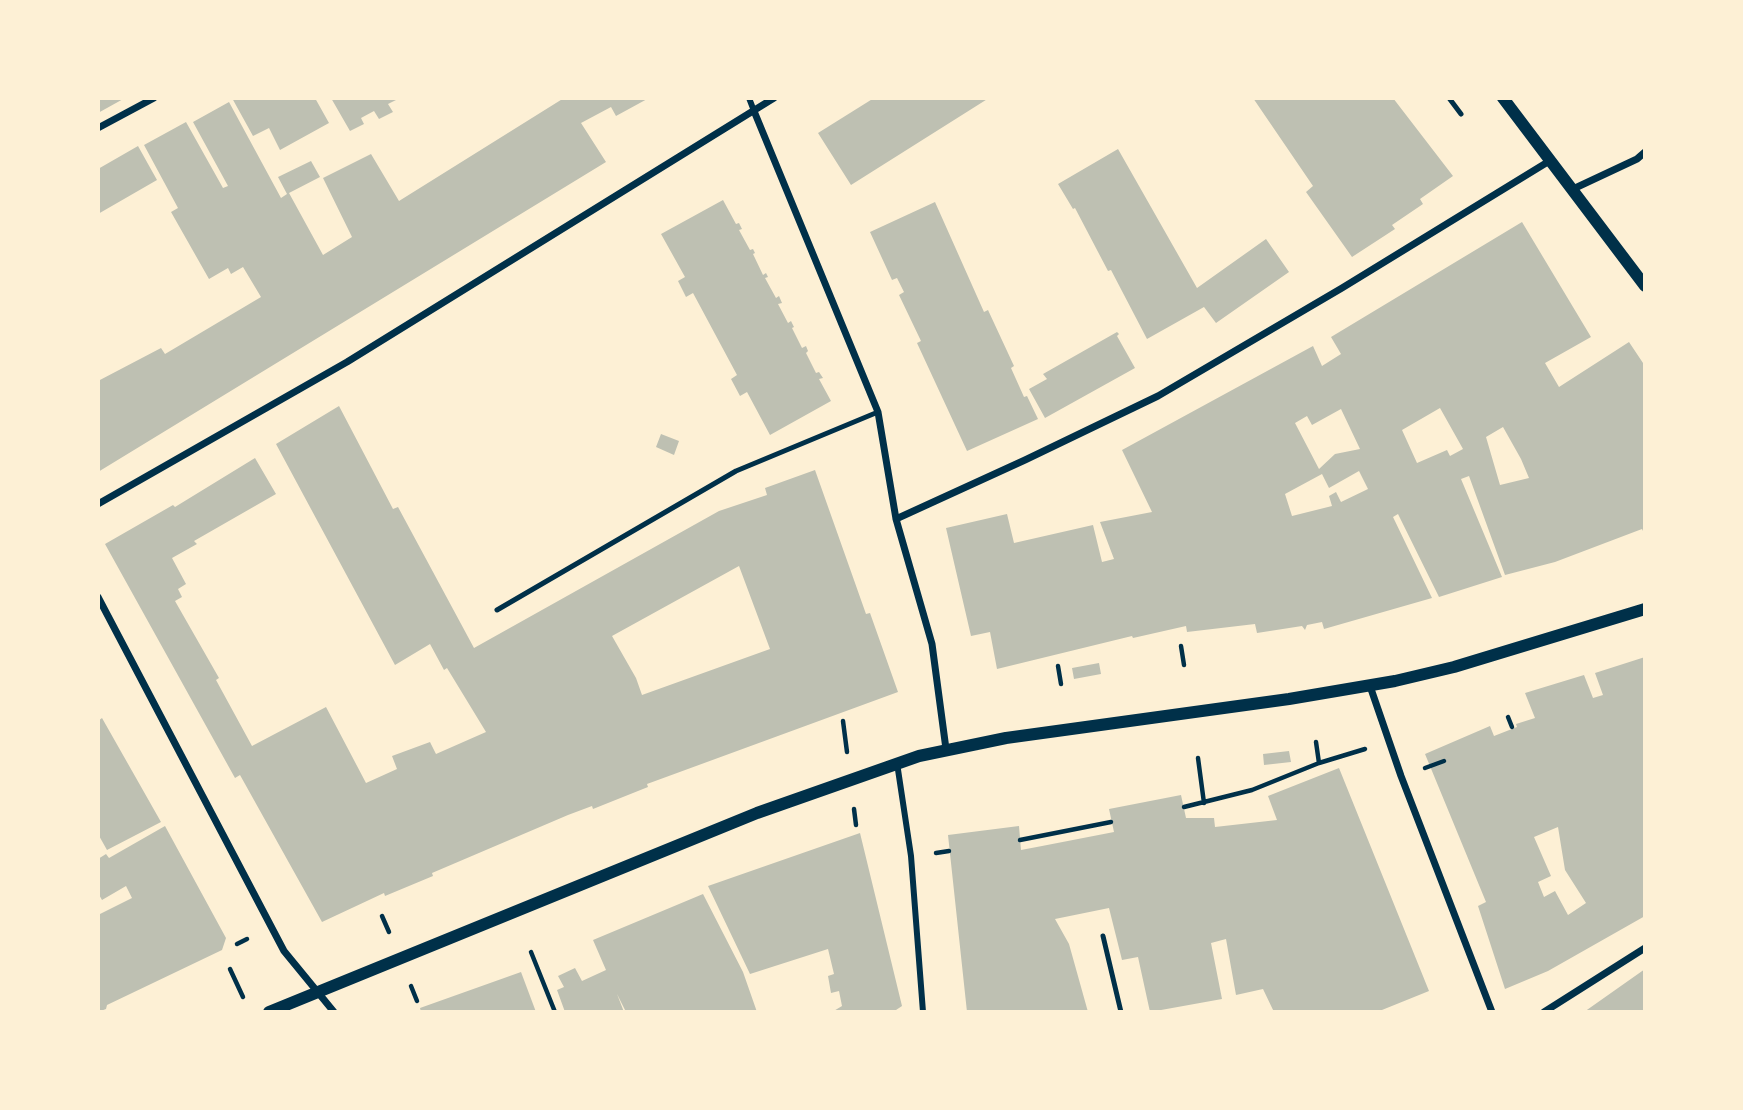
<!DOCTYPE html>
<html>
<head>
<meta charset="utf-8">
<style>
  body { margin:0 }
  #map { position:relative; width:1743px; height:1110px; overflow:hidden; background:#fdf0d5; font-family:Raleway,sans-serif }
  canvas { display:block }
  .frame { position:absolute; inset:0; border:100px solid #fdf0d5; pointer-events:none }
</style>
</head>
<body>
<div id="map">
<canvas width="1743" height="1110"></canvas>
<div class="frame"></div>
</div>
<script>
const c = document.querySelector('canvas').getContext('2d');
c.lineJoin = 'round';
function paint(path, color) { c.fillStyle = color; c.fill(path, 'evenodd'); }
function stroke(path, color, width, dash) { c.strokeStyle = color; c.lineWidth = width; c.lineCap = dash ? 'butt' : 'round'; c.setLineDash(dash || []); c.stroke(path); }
paint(new Path2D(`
  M 98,98 L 125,98 L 98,113 Z
  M 232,98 L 315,98 L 329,123 L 280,150 L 269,128 L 253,136 Z
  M 331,98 L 400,98 L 388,104 L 393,112 L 379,119 L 374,111 L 361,118 L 364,124 L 350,131 Z
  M 564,98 L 649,98 L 616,116 L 611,107 L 581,123 L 606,162 L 98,472 L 98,381 L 161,348 L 165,354 L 261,297 L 243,267 L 231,274 L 228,268 L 209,279 L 171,212 L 178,208 L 144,145 L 186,122 L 223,188 L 228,186 L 193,122 L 229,102 L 281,198 L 287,194 L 278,177 L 311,161 L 320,177 L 289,193 L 323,255 L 352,237 L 323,178 L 371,154 L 399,201 Z
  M 874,98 L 989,98 L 851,185 L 818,133 Z
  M 1253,98 L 1393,98 L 1453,176 L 1420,199 L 1423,204 L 1392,225 L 1395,229 L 1352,257 L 1306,192 L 1313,186 Z
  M 138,146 L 157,180 L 98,214 L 98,169 Z
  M 1118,149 L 1197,288 L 1266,239 L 1289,272 L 1216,323 L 1204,307 L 1147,339 L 1111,270 L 1108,271 L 1075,208 L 1073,209 L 1058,184 Z
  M 723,200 L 736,224 L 739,223 L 742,229 L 739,230 L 750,250 L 753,249 L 755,253 L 753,254 L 763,275 L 766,273 L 768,277 L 765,278 L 776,298 L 779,296 L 782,303 L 778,304 L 788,323 L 791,321 L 794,327 L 792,328 L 802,348 L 806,346 L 808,351 L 806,353 L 816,373 L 819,372 L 823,378 L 819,379 L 831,401 L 770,435 L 747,392 L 740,396 L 731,379 L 737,375 L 693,293 L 686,297 L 678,281 L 685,277 L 661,234 Z
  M 935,202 L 984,312 L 988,310 L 1014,366 L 1011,368 L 1024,397 L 1027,396 L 1038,419 L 967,451 L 917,343 L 921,341 L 899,295 L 904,292 L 897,278 L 892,280 L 870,232 Z
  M 1522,222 L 1591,337 L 1545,363 L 1559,387 L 1629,342 L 1645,366 L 1645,535 L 1642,529 L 1555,562 L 1505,575 L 1469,476 L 1461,479 L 1502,577 L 1439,597 L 1398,514 L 1393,517 L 1432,598 L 1324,629 L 1322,622 L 1307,625 L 1305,630 L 1302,626 L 1257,633 L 1255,624 L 1187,632 L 1186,626 L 1133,638 L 1132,636 L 997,669 L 990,632 L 971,636 L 946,528 L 1007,514 L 1014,543 L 1093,525 L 1102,562 L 1114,559 L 1100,522 L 1152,512 L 1122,450 L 1313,346 L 1322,366 L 1341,354 L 1331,337 ZM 1440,408 L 1463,449 L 1450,456 L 1447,450 L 1417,463 L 1402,430 ZM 1341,409 L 1360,449 L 1335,454 L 1319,469 L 1295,423 L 1307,416 L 1312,425 ZM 1503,427 L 1521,459 L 1529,478 L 1500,485 L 1486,437 ZM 1359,471 L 1368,489 L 1341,502 L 1336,492 L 1329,496 L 1332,506 L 1292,516 L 1285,494 L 1322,474 L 1329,488 Z
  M 1117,332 L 1119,334 L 1117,336 L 1135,368 L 1045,418 L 1029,389 L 1047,379 L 1043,374 Z
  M 339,406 L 393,509 L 398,507 L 474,648 L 719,511 L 767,495 L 765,488 L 815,470 L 866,614 L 870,613 L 898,692 L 647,784 L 648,787 L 593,809 L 592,806 L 568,815 L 432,873 L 433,876 L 385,896 L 384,893 L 322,922 L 240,775 L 235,778 L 105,544 L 173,505 L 175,507 L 255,458 L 276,494 L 194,541 L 197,544 L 172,558 L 186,584 L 178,589 L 182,597 L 175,601 L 219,678 L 216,680 L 252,746 L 326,707 L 366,783 L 397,769 L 392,756 L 430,742 L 436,754 L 486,732 L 447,668 L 444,670 L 430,644 L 395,665 L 276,444 ZM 739,566 L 770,649 L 642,695 L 636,678 L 612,636 Z
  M 661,434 L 679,441 L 674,455 L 656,447 Z
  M 1645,657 L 1645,916 L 1548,971 L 1505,989 L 1478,906 L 1486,902 L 1425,754 L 1490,726 L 1494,736 L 1517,727 L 1516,724 L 1535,718 L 1525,693 L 1584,675 L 1593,698 L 1603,695 L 1595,673 ZM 1558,827 L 1565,870 L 1586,903 L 1568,915 L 1555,891 L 1544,897 L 1538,882 L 1551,876 L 1534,837 Z
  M 1099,663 L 1101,674 L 1074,679 L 1072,668 Z
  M 102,718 L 161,822 L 107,850 L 98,834 L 98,721 Z
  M 1289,751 L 1291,762 L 1264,765 L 1263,754 Z
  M 1339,768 L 1429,991 L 1377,1012 L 1274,1012 L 1263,989 L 1236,995 L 1226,939 L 1211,943 L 1222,999 L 1150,1012 L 1138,957 L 1122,960 L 1109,908 L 1055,919 L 1069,944 L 1088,1012 L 967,1012 L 948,835 L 1019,826 L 1021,850 L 1042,846 L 1114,832 L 1109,809 L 1181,795 L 1186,818 L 1214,818 L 1215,827 L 1277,820 L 1268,796 Z
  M 165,826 L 226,938 L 222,950 L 107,1005 L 106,1009 L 98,1012 L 98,915 L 132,898 L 126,886 L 102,900 L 98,893 L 98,859 L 106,854 L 109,858 Z
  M 860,833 L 902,1006 L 893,1012 L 832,1012 L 842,1006 L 839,991 L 831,993 L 828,976 L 834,974 L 828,949 L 750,974 L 708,886 Z
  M 703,894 L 743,972 L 757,1012 L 626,1012 L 617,994 L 624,1012 L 565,1012 L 557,990 L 564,987 L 558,976 L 575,968 L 582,981 L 606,970 L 593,940 Z
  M 1645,969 L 1645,1012 L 1584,1012 Z
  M 521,972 L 536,1012 L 421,1012 L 420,1008 Z`), '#bec0b2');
stroke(new Path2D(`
  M 1181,646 L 1184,665
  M 1058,666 L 1061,684
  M 1508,717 L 1512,727
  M 843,721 L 847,752
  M 1316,742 L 1319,763
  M 1198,758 L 1204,803
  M 1425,768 L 1444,761
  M 1184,807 L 1252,790 L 1319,763 L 1365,749
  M 854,809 L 856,825
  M 1020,840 L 1111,822
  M 936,853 L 949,851
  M 382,916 L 389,932
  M 237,944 L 247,939
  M 531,952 L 555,1012
  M 230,969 L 243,997
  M 411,986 L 417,1001`), '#003049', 4.5);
stroke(new Path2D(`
  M 1449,98 L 1461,114
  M 497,610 L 736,471 L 878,412
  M 1103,936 L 1121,1012`), '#003049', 5);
stroke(new Path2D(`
  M 749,98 L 754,111
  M 897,763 L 911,856 L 923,1012`), '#003049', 6);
stroke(new Path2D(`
  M 754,111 L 878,412 L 896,519 L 932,644 L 946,749
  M 98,128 L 154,98
  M 1573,189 L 1637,159 L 1645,152
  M 98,504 L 347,362 L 774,98
  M 896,519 L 1025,460 L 1158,396 L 1342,288 L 1551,160
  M 98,597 L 284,951 L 334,1012
  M 1370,686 L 1401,776 L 1492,1012
  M 1544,1012 L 1645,948`), '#003049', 7);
stroke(new Path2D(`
  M 1503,98 L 1645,286
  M 269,1012 L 757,813 L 919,756 L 1006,738 L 1289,699 L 1395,681 L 1454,667 L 1645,609`), '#003049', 12);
</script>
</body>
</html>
